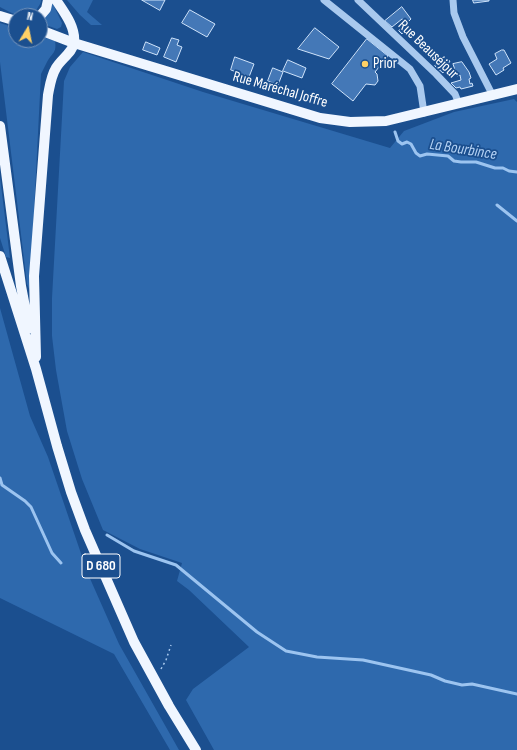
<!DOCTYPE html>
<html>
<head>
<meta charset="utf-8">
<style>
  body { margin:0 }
  #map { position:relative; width:517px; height:750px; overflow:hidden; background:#1b4f8f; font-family:"Sofia Sans Condensed",sans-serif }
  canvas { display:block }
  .north { position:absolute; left:8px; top:8px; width:40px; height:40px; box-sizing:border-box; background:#1b4f8f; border:1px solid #7695bc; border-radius:50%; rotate:10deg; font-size:11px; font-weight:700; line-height:16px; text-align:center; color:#fff }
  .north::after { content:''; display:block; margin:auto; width:14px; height:18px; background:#ffd166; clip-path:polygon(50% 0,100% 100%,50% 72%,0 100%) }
</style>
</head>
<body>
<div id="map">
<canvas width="517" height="750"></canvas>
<div class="north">N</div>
</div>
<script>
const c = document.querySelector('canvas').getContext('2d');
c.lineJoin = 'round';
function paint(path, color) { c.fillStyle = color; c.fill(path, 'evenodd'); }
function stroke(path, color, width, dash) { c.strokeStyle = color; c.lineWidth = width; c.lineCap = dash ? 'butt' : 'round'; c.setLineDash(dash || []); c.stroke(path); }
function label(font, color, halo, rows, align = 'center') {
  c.font = font + ' "Sofia Sans Condensed",sans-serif'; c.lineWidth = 3.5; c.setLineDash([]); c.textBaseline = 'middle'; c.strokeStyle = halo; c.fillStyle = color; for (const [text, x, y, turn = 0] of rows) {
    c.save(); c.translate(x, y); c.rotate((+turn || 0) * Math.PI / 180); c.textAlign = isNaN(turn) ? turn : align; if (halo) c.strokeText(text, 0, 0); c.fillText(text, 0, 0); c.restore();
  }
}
paint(new Path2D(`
  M 0,0 L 41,0 C 41,4 39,5 37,9 C 27,23 12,13 0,7 Z
  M 67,0 L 93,0 L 87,12 L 102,25 L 91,25 L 80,15 Z
  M 52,2 L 62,23 L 61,27 L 57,29 L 40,23 L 48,13 Z
  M 0,23 L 16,28 L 16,40 L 40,40 L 40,36 L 55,41 C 57,53 52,53 47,62 C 45,66 43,70 41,74 L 30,291 L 27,284 L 0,62 Z
  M 83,52 L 203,92 L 390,148 L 404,131 L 454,112 L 514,99 L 517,102 L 517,750 L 214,750 L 186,700 L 193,689 L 249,647 L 189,590 L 177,581 L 182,563 L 140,549 L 103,530 L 82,479 L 67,431 L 56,370 L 52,336 L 52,298 L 64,81 L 70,67 Z
  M 0,177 L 10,258 L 6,257 L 0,238 Z
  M 0,308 L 30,416 L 48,457 L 88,574 L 119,644 L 179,750 L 170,750 L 114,654 L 0,598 Z`), '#2e69ad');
stroke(new Path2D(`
  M 395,132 L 398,141 L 402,144 L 407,142 L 411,144 L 416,153 L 420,156 L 427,154 L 448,156 L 454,161 L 461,162 L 476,162 L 495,168 L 503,168 L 509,171 L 517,172
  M 497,205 L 517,221
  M 0,478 L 2,485 L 25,501 L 31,507 L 52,553 L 61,563
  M 107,535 L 134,551 L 176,565 L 257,632 L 286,651 L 317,657 L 363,660 L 431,675 L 445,681 L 462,685 L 472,684 L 517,694`), '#9cc4f0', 3);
const building = new Path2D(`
  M 142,0 L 165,0 L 160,10 Z
  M 473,0 L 489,0 L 489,1 L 474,3 Z
  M 402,7 L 411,19 L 408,22 L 402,19 L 392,27 L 385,21 Z
  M 190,10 L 215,24 L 207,37 L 182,23 Z
  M 404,25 L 407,29 L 402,34 L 399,31 Z
  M 315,28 L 339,47 L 329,59 L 298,49 Z
  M 172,38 L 179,40 L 177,45 L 182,47 L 176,62 L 164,57 Z
  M 367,39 L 388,56 L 375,72 L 377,74 L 378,81 L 375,85 L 366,84 L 353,101 L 332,84 Z
  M 146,42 L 160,48 L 157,55 L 143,50 Z
  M 502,50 L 504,50 L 511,63 L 503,68 L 504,70 L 496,75 L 489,64 L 497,59 L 495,54 Z
  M 235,57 L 254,64 L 249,77 L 231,70 Z
  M 444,57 L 450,61 L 448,64 L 450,66 L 448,67 L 441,60 Z
  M 288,60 L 306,68 L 302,78 L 283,71 Z
  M 441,60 L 448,67 L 443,73 L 435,66 Z
  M 462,62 L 469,72 L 471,78 L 469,79 L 470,84 L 472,83 L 473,86 L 461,89 L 460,87 L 456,88 L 451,83 L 461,80 L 460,75 L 457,76 L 453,64 Z
  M 273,68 L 283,72 L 278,85 L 268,81 Z`);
paint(building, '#4478b7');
stroke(building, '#cfe3fa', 1);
stroke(new Path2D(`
  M 161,669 L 166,660 L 171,645`), '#a9c9ee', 1.5, [2, 3]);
stroke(new Path2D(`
  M 324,0 L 410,69 L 420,86 L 424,113
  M 358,0 L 436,74 L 455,94 L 459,104
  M 453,0 L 454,13 L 463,37 L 493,96`), '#a9c9ee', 7);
stroke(new Path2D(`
  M 0,16 L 16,21
  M 40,16 L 46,9 L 48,0
  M 40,30 L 74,43 L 320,118 L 350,122 L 386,121 L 517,89
  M 0,126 L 21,286 L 29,328
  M 0,256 L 36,369 L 57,446 L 71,492 L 85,530 L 134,642 L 169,706 L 196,750
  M 36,357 L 34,276 L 48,95 C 50,85 51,76 56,68 C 60,60 73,52 74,43 C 76,27 64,12 56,0`), '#f0f6ff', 10);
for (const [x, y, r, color] of [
  [365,64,4,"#ffd166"]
]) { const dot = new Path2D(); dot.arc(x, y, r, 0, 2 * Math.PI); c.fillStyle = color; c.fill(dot); stroke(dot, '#1b4f8f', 1.5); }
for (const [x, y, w] of [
  [101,566,38]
]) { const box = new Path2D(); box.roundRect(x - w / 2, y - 12, w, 24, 3); c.fillStyle = '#1b4f8f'; c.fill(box); stroke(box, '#fff', 1); }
label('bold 14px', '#fff', null, [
  ["D 680",101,566]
]);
label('15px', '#fff', '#1b4f8f', [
  ["Rue Beauséjour",428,50,44],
  ["Rue Maréchal Joffre",280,90,16]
]);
label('15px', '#fff', '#1b4f8f', [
  ["Prior",373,64]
], 'left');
label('italic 16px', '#b5d3f5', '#1b4f8f', [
  ["La Bourbince",463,150,9]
]);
</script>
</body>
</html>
